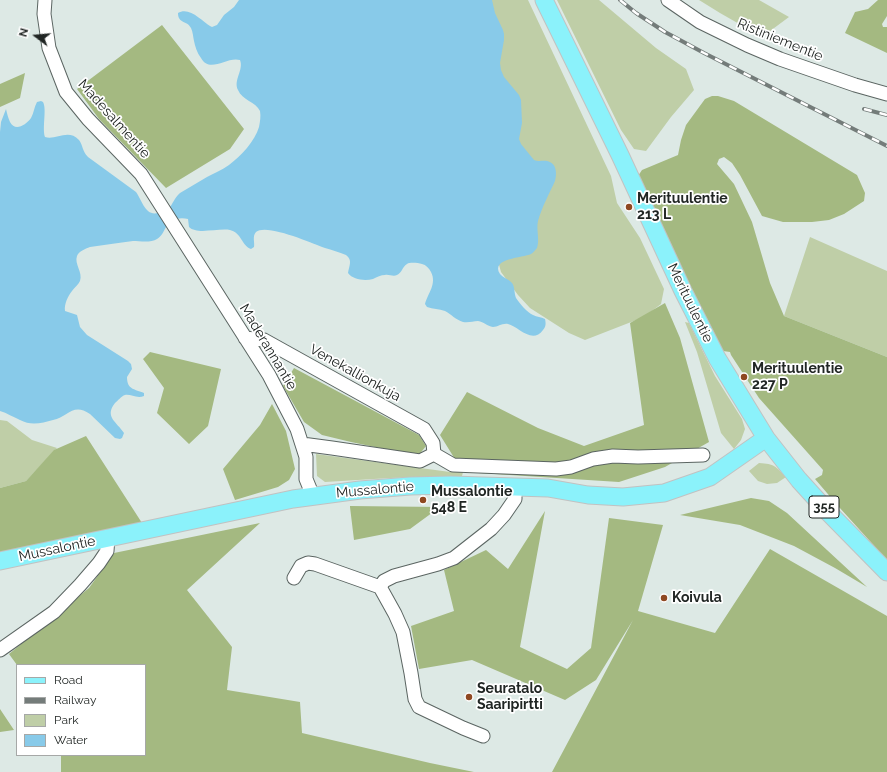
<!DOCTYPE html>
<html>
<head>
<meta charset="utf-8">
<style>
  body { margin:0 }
  #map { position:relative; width:887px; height:772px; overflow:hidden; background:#dde9e5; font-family:Raleway,sans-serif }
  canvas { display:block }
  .legend { position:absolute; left:16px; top:664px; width:130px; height:92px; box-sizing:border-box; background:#fff; border:1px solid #a6a8a7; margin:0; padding:5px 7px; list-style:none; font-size:12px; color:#212624 }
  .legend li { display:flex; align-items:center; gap:8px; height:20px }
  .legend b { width:20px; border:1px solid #a6a8a7 }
  .north { position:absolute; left:16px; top:16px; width:40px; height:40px; -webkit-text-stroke:3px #fff; paint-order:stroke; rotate:286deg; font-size:11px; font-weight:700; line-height:16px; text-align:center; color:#212624 }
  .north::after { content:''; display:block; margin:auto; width:14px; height:18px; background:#212624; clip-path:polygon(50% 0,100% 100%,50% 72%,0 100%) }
</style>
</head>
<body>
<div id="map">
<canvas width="887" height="772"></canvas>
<ul class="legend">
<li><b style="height:5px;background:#8bf2fb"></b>Road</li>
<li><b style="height:5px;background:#747c7a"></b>Railway</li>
<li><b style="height:11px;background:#bfcea7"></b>Park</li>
<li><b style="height:11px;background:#88cae9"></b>Water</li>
</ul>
<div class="north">N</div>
</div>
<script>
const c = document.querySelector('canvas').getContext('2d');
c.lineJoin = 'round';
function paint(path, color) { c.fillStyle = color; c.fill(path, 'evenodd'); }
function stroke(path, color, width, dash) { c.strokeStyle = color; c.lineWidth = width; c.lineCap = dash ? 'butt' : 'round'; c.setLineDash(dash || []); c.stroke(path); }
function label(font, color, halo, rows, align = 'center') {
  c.font = font + ' Raleway,sans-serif'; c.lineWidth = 3.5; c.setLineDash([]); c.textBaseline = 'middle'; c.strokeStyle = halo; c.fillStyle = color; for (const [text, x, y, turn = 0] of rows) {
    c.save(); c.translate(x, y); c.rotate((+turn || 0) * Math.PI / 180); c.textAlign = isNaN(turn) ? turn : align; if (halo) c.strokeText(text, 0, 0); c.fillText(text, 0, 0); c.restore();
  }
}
paint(new Path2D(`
  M 447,0 L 528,0 L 611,176 L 617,203 L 640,238 L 664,289 L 661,304 L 644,317 L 585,340 L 569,333 L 530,308 L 518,295 L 501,272 L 495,250 Z
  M 557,0 L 599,0 L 656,48 L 686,69 L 694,90 L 671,117 L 646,151 L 634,149 L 621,130 Z
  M 699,0 L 759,0 L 789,17 L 762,37 L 720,13 Z
  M 810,237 L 887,271 L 887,357 L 784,316 Z
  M 685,322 L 689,323 L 715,376 L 742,419 L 745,429 L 741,440 L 734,449 L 721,433 L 697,352 Z
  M 0,420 L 7,421 L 32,440 L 57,448 L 26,481 L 0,488 Z
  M 316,454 L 450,472 L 463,472 L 462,476 L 390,478 L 325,482 L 317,476 Z
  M 759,463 C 775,464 775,466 786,477 L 777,483 L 767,484 L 758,481 L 749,471 Z`), '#bfcea7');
paint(new Path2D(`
  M 878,0 L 887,0 L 887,16 L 882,24 L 883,27 L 887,27 L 887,53 L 845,33 L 855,12 L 868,9 Z
  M 162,25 L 244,129 L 230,149 L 166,188 L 99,119 L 77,89 Z
  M 25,73 L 20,98 L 0,107 L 0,84 Z
  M 712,96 L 718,96 L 734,101 L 857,175 L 865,193 L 864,201 L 844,214 L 829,220 L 812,222 L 783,222 L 762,216 L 740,175 L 732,163 L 724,157 L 719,159 L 717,164 L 734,184 L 752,222 L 770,283 L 784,316 L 887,357 L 887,560 L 839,507 L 815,479 L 822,475 L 823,470 L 759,398 L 731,355 L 730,352 L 723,351 L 713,337 L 638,176 L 642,170 L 678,155 L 681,140 L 686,125 L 705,99 Z
  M 665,303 L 680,338 L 709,442 L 665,467 L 619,482 L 463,472 L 440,435 L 467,392 L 538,428 L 584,446 L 644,425 L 630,323 Z
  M 150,352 L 221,369 L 208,426 L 189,444 L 157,413 L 164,388 L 143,359 Z
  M 294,368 L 419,435 L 426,446 L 418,456 L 351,442 L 322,435 L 304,422 L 283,386 Z
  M 272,404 L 286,431 L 295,469 L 289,480 L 278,487 L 235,500 L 223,469 L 260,425 Z
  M 86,436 L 142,523 L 0,553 L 0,488 L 26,481 L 54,450 Z
  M 751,498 L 769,501 L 787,513 L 867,587 L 835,568 L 794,546 L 740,525 L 680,515 Z
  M 350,507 L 350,506 L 440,507 L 410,529 L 354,540 Z
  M 545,511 L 520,647 L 567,669 L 591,648 L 609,518 L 663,525 L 638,611 L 715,633 L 770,549 L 887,616 L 887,772 L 552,772 L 633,620 L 596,680 L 565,700 L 472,660 L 419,669 L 411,626 L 454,611 L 444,570 L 486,550 L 508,569 Z
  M 260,523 L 187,590 L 232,647 L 227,690 L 300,702 L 302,733 L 430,763 L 474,772 L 61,772 L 61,755 L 145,755 L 145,665 L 17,665 L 9,654 L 89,588 L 114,553 Z
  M 0,709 L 14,730 L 0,732 Z`), '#a4b981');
paint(new Path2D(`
  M 239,0 L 492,0 L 495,13 L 503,30 L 504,34 L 504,40 L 500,63 L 501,70 L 504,77 L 519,95 L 521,100 L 522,123 L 519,139 L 521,144 L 534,160 C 539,162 543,160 547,161 C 557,163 557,174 555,181 C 549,194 542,207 538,221 C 536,229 540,240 537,248 C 535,250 533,253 531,254 C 523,258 490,258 500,274 C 503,278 509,279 512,283 C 515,287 514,293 516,298 C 520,304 527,312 533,315 C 537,317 541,317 545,319 C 546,323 546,327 543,330 C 532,345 518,326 508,324 C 502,323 498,327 493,327 C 487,326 484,322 478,321 C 473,321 469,323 463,322 C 456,320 451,314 445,311 C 439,309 433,309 427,307 L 425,304 C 428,293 437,284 431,272 C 429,268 426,265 422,264 C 418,263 410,262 407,264 C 402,267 402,273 397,275 C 393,277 389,274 385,275 C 381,275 377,277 373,279 C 365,281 353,280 348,273 C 349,266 353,260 346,255 C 339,252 332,250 325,248 C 313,244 267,223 256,232 C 252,236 255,243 254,247 L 251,249 C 241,245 242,233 230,230 C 218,228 197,235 189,227 L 188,219 C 184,218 180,218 176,219 C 164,222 166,234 157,239 C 151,243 140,241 133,241 C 118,243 104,245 90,247 C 85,249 79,251 77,256 C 74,264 83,272 80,281 C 78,285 75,287 72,291 C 68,296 64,304 65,311 L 77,315 L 80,327 L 87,335 L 128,361 L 131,364 L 132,369 L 127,377 C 127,390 135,389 144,393 L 144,396 C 137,399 131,394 125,395 C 121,396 118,401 115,403 C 104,417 117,422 124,433 L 122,438 L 120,439 L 115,438 L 90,414 C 73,402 68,417 53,420 C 42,423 31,426 20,420 C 13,417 7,413 0,411 L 0,132 L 1,122 L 6,109 C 7,113 8,118 10,122 C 15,132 26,125 31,118 C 34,113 34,107 37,102 L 41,101 L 43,102 C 47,109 42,128 45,137 C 55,141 68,128 79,140 C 83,145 82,151 88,157 L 136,192 C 143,202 146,220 163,211 C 164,211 168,208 169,208 C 173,204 174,198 180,193 C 189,188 198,182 207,177 C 214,173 222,170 229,165 C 241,156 255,141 259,127 C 260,122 261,116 260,111 C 256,102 242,100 238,90 C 233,80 244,70 240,60 C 227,56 210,74 201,58 C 197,53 195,46 194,41 C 193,37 193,32 191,28 C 187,20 178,24 178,13 C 189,6 202,21 210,26 L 212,27 L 217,25 L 224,15 L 234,7 Z`), '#88cae9');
const minor = new Path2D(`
  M 45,0 L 44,14 L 49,48 L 66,92 L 88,119 L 141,174 L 269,375 L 297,429 L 306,457 L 306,479 L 313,496
  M 668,0 L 700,22 L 747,45 L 780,59 L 855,85 L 887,94
  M 245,338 L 264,340 L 424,429 L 433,443 L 434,454
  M 302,444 L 332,448 L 420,461 L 434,454
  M 434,454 L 453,465 L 556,469 L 571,467 L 593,459 L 613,456 L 638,457 L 703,455
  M 294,578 L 301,566 L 308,563 L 315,564 L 380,587
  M 0,650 L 54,612 L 80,585 L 99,563 L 107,551 L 108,538
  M 483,736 L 463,728 L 419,707 L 415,699 L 411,673 L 403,632 L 395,614 L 380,587 L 384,581 L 394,576 L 438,564 L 454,558 L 491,529 L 504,515 L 515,499 L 515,487`);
const major = new Path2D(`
  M 544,0 L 620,155 L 683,291 L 717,358 L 766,438 L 799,480 L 828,512 L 887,572
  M 0,561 L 293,499 L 360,490 L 410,486 L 451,485 L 548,488 L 588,495 L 623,497 L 664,493 L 710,477 L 766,438`);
stroke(minor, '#5b6562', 15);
stroke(major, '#c1c2c2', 19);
stroke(minor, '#fff', 13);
stroke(major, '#8bf2fb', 17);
const rail = new Path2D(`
  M 620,0 L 636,13 L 665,32 L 704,53 L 887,146
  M 864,109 L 887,115`);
stroke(rail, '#747c7a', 4);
stroke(rail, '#fff', 2.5, [8]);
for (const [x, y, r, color] of [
  [629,207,4,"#8e4821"],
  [744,377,4,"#8e4821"],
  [423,500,4,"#8e4821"],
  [664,598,4,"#8e4821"],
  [469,697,4,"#8e4821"]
]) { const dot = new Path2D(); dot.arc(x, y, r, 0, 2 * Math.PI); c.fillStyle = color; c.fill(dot); stroke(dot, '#fff', 1.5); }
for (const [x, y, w] of [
  [824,507,30]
]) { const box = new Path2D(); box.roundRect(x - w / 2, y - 11, w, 22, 3); c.fillStyle = '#fff'; c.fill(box); stroke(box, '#212624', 1); }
label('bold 13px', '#212624', null, [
  ["355",824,507]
]);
label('14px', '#212624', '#fff', [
  ["Ristiniementie",780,40,22],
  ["Madesalmentie",114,119,48],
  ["Merituulentie",690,303,64],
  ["Maderannantie",268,347,59],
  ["Venekallionkuja",355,373,29],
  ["Mussalontie",375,490,-5],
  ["Mussalontie",57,549,-12]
]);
label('bold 14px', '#212624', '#fff', [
  ["Merituulentie",637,199],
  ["213 L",637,215],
  ["Merituulentie",752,369],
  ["227 P",752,385],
  ["Mussalontie",431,492],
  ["548 E",431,508],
  ["Koivula",672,598],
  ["Seuratalo",477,689],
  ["Saaripirtti",477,705]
], 'left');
</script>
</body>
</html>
